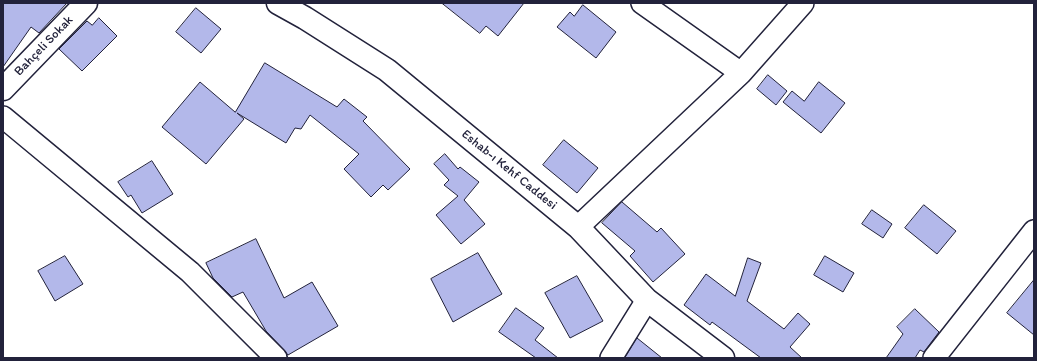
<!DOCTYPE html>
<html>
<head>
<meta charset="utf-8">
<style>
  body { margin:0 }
  #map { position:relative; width:1037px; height:361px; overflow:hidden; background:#fff; font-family:Itim,sans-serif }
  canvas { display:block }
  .frame { position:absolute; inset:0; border:4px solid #22223b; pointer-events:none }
</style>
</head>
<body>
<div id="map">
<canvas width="1037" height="361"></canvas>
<div class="frame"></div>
</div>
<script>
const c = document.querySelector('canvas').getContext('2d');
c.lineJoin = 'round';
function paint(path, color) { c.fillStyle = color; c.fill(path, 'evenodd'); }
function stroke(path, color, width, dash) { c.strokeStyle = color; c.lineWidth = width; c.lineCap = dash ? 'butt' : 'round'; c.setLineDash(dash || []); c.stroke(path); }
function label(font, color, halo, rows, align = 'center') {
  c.font = font + ' Itim,sans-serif'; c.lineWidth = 3; c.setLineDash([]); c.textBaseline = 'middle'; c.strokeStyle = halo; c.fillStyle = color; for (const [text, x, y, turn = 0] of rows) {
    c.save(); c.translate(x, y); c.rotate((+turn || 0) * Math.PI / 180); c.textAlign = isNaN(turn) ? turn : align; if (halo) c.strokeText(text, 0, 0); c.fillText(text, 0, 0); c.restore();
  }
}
const building = new Path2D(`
  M 3,3 L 67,3 L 39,33 L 31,27 L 3,67 Z
  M 442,3 L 524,3 L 498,36 L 486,26 L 480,33 Z
  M 583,5 L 616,32 L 596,58 L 557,27 L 570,12 L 574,16 Z
  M 196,8 L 221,29 L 201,53 L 176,32 Z
  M 99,18 L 117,36 L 82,71 L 59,49 L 87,21 L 92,25 Z
  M 265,63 L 337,107 L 344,99 L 367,117 L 363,121 L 410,169 L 388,190 L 383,185 L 371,197 L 344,169 L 359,154 L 310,115 L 301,129 L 295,128 L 286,143 L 237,113 L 244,119 L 206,164 L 162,127 L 200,82 L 235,112 Z
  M 768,75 L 787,91 L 776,105 L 757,89 Z
  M 819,82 L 845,103 L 821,133 L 783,102 L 792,91 L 804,101 Z
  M 564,140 L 598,168 L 577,193 L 543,165 Z
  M 445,154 L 458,169 L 460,167 L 479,182 L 464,200 L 485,224 L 461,244 L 436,215 L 458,196 L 444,185 L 449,180 L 434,164 Z
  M 152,161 L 173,194 L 142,213 L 131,195 L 128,197 L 118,182 Z
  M 622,202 L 657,232 L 661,228 L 685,254 L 653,282 L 630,256 L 635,251 L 602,223 Z
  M 924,205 L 956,231 L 937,254 L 905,228 Z
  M 872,210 L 892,224 L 883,238 L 862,224 Z
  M 256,239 L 284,298 L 312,282 L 338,326 L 288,355 L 284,350 L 266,331 L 243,292 L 232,297 L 213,278 L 206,263 Z
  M 478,253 L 502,294 L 453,322 L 431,279 Z
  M 65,256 L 83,284 L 55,301 L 38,271 Z
  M 825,256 L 854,273 L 843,292 L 814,275 Z
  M 748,258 L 761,263 L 747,301 L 784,329 L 798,313 L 810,324 L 790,347 L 802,358 L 761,358 L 712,322 L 710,325 L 684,305 L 706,274 L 735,296 Z
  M 577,276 L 603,321 L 570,338 L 545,293 Z
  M 1034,280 L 1034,335 L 1007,313 Z
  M 516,308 L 544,328 L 535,340 L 558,358 L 536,358 L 499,332 Z
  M 915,309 L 939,332 L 924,352 L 920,350 L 915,358 L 886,358 L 903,334 L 897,327 Z
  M 637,338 L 662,358 L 625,358 Z`);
paint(building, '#b3b8ea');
stroke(building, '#22223b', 1);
const street = new Path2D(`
  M 642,3 L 741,73
  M 3,117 L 190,272 L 276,358
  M 578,227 L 741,73 L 803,3
  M 611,358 L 647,300
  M 934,358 L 1034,231`);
const secondary = new Path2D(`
  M 278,3 L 305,18 L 387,70 L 578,227 L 647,300 L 723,358
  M 3,89 L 86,3`);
stroke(street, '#22223b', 24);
stroke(secondary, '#22223b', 25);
stroke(street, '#fff', 21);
stroke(secondary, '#fff', 22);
label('13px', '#22223b', '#fff', [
  ["Bahçeli Sokak",44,46,-46],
  ["Eshab-ı Kehf Caddesi",509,170,39]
]);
</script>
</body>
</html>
